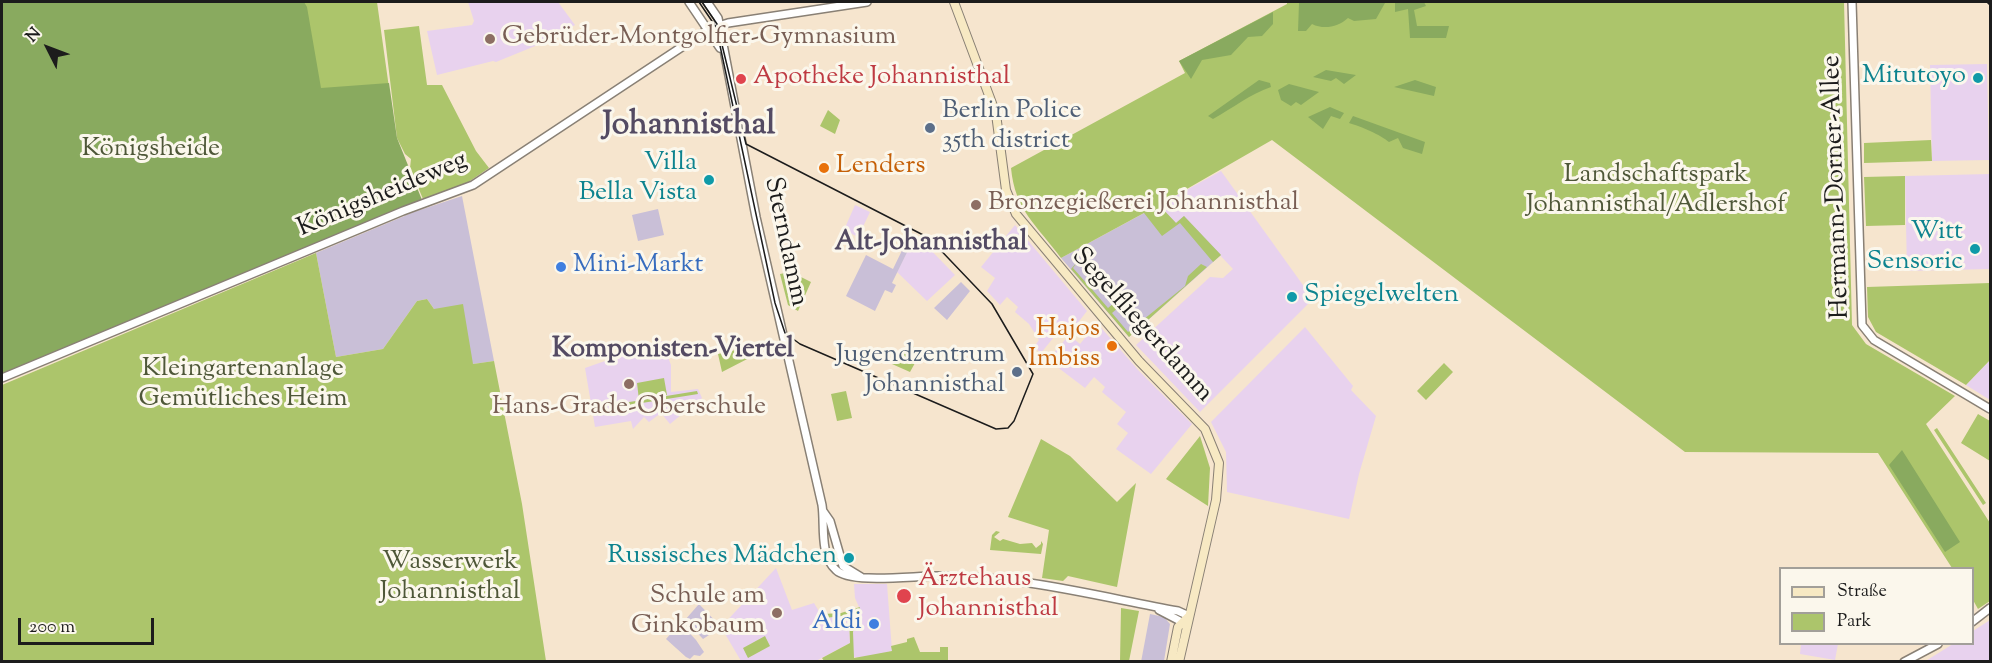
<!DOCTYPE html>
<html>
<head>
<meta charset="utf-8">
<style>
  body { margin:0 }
  #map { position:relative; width:1992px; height:663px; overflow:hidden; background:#f6e5ce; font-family:"Sorts Mill Goudy",serif }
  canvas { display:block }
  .frame { position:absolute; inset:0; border:3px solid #1c1c1c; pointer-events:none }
  .legend { position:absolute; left:1779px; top:567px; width:195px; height:78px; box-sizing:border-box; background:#fbf7ec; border:2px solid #a29f99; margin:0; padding:8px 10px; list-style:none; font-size:18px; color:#1c1c1c }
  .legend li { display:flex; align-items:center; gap:12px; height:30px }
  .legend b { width:30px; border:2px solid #a29f99 }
  .north { position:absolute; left:18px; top:18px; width:60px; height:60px; -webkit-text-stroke:4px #fbf7ec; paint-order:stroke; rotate:312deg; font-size:16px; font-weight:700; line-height:24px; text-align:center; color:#1c1c1c }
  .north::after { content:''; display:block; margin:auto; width:21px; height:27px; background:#1c1c1c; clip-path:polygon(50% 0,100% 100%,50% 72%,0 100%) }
  .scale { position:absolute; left:18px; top:618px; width:136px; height:27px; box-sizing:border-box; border:3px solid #1c1c1c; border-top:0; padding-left:8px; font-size:18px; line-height:21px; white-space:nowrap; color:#1c1c1c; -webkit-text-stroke:4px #fbf7ec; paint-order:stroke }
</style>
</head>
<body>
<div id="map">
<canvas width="1992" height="663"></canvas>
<div class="frame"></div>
<ul class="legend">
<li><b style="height:8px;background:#f7e9c3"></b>Straße</li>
<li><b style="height:16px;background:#acc56b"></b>Park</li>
</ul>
<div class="north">N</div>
<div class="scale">200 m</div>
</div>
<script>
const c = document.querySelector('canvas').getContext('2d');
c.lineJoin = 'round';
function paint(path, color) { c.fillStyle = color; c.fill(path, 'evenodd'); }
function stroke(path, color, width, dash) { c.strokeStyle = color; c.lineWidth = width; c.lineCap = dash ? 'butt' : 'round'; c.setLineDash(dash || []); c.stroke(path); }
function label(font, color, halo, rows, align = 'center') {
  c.font = font + ' "Sorts Mill Goudy",serif'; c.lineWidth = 6; c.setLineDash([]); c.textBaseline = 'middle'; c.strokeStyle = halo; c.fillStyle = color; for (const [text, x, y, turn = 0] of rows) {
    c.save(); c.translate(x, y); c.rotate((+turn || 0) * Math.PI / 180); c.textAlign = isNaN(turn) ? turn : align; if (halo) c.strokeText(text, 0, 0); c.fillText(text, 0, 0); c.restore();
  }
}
paint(new Path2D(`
  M 468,2 L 558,2 L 575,25 L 545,42 L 496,62 L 493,61 L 437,75 L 427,31 L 472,25 L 474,21 Z
  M 1987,64 L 1989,160 L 1932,161 L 1930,65 Z
  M 1221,171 L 1313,299 L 1200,412 L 1136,345 L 1210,277 L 1223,278 L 1233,269 L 1184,217 L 1176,223 L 1159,205 Z
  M 1990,174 L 1990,269 L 1907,271 L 1905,176 Z
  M 855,205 L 870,212 L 858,237 L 844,230 Z
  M 1015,225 L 1087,311 L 1070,333 L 1062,327 L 1041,353 L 1034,347 L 1039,340 L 1029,324 L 1015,312 L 1018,307 L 1007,297 L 1000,305 L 987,291 L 995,278 L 981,267 Z
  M 914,238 L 924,243 L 955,275 L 927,301 L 897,272 Z
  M 1097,323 L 1139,371 L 1192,424 L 1151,474 L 1116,449 L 1128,433 L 1117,424 L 1126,412 L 1102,392 L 1105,387 L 1094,377 L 1085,388 L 1048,360 L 1069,335 L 1080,344 Z
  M 1305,327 L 1353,386 L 1351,390 L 1376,416 L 1359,474 L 1349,519 L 1227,492 L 1226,452 L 1211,422 Z
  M 662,341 L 671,365 L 671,392 L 698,389 L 702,398 L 670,424 L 661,413 L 649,422 L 644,417 L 633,429 L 631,421 L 595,427 L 585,368 Z
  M 1990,360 L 1990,400 L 1966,385 Z
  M 776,568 L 792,610 L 814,603 L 823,618 L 849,615 L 850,643 L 816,661 L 741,661 L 721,627 Z
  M 854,584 L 887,584 L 892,651 L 865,658 L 853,657 L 853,632 L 859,607 L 855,598 Z
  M 1990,620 L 1990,661 L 1924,662 L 1953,644 L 1972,644 L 1973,631 Z
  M 1801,644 L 1838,644 L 1835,660 L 1800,654 Z`), '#e8d2ee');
paint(new Path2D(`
  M 462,196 L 494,361 L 473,364 L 427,299 L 417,301 L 383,349 L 336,357 L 316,253 L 414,212 Z
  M 1159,205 L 1176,223 L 1184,216 L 1221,255 L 1129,337 L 1061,258 Z
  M 658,209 L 664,235 L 638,241 L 632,215 Z
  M 909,236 L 914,238 L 892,283 L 896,285 L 892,293 L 885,290 L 875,311 L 846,296 L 866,255 L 893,269 Z
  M 961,282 L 970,291 L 947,320 L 934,308 Z
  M 699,604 L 721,627 L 703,639 L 685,620 Z
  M 1150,614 L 1164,617 L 1170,624 L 1164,661 L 1141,662 Z
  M 680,623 L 696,640 L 704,652 L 700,656 L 694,655 L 690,659 L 686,657 L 666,639 Z`), '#c9bfd7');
paint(new Path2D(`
  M 297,2 L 377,2 L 390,95 L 314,104 Z
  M 1287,2 L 1844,2 L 1852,325 L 1866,344 L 1955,396 L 1926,424 L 1990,523 L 1990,601 L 1978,609 L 1973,600 L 1972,568 L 1952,568 L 1878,453 L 1685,452 L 1272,140 L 1159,205 L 1176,223 L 1184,216 L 1221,255 L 1213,262 L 1180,223 L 1162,236 L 1144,213 L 1061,258 C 1037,225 1015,211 1011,168 L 1185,73 L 1179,61 L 1287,4 Z
  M 419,26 L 427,85 L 442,85 L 476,151 L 489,168 L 464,185 L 423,199 L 410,168 L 411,159 L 405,154 L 397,138 L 384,30 Z
  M 828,110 L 840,120 L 835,134 L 820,126 Z
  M 1931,140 L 1932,161 L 1864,163 L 1864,143 Z
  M 1905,176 L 1905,225 L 1866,226 L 1864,177 Z
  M 316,253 L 336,357 L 383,349 L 417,301 L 427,299 L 434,309 L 463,304 L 473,364 L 494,361 L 522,504 L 546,661 L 2,661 L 2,385 Z
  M 1079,260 L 1073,268 L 1088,285 L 1092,285 L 1090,287 L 1108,308 L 1127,292 L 1131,297 L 1112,313 L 1128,332 L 1185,286 L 1188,276 L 1201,264 L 1207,267 L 1129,337 L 1071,269 Z
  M 791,272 L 811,282 L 798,311 L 788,305 L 780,274 Z
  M 1990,283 L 1990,360 L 1966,385 L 1876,332 L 1868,317 L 1867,287 Z
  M 911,344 L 920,354 L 910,372 L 892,364 Z
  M 753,346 L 755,355 L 722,372 L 718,354 Z
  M 1444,363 L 1453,372 L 1426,400 L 1417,391 Z
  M 664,378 L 667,395 L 639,400 L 637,383 Z
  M 697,391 L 698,394 L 617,407 L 617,404 Z
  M 846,391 L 852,418 L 837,421 L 831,394 Z
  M 1978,414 L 1990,421 L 1990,461 L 1961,443 Z
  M 1937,428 L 1986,503 L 1983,505 L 1934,430 Z
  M 1200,436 L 1210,468 L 1208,506 L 1166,479 Z
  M 1041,439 L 1070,456 L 1117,502 L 1136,483 L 1117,587 L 1068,576 L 1063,581 L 1042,578 L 1049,530 L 1008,517 Z
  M 996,531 L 1000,532 L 994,537 L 1000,541 L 1003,539 L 1020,544 L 1032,543 L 1036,548 L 1041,544 L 1041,541 L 1043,544 L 1041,554 L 990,550 L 992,535 Z
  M 860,607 L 853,632 L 854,658 L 892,651 L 891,646 L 907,642 L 907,639 L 914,637 L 920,652 L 940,652 L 940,647 L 948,647 L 948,661 L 1013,661 L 824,661 L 822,658 L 850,643 L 849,615 L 825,618 L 823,614 L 841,613 Z
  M 1121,608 L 1139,611 L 1129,661 L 1120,661 Z
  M 765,636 L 770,646 L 748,658 L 743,648 Z`), '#acc56b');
paint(new Path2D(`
  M 2,2 L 304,2 L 307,7 L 321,88 L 389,83 L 397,138 L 422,200 L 75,343 L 2,375 Z
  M 1395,2 L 1424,2 L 1426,6 L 1414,10 L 1417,26 L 1449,26 L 1446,38 L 1410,38 L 1408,9 L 1395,12 Z
  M 1299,3 L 1385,3 L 1376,19 L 1354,21 L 1348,18 C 1338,27 1324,30 1312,24 L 1306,31 L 1298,31 Z
  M 1273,12 L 1273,24 L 1262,36 L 1248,37 L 1231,55 L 1202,60 L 1191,79 L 1179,61 Z
  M 1326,70 L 1356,75 L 1344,84 L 1336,78 L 1331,81 L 1313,77 Z
  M 1259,80 L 1270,83 L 1271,87 C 1250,94 1233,108 1213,119 L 1208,116 Z
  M 1415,80 L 1436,87 L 1434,96 L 1394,87 Z
  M 1289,84 L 1319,92 L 1301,105 L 1296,102 L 1291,106 L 1281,100 L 1278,90 Z
  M 1330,107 L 1344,113 L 1340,119 L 1331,116 L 1323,129 L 1308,117 Z
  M 1353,116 L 1425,142 L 1422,154 L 1403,148 L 1398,138 L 1389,142 C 1381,135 1360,126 1349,123 Z
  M 1902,450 L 1960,542 L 1945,552 L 1889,465 Z`), '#89aa5f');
const tertiary = new Path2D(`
  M 689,2 L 720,48
  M 707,2 L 718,18 L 756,217 L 822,505 C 825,524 819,555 836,570 C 850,584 912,576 934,576 C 1019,575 1096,596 1178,611 L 1189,616
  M 1852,2 L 1862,325 L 1874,340 L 1990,409
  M 2,378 L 403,211 L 473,185 L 709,29 L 728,23 L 867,2
  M 823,511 L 830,521 L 843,566 L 861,577
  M 1159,610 L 1182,622
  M 1972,622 L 1990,608
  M 1904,662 L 1938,644`);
const secondary = new Path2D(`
  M 954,2 L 996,114 L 1006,190 L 1016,214 L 1139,361 L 1205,429 L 1219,463 L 1216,500 L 1179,662
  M 1171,662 L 1178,627 L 1188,617`);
stroke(tertiary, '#898075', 10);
stroke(secondary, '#898075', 10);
stroke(tertiary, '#fff', 7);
stroke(secondary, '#f7e9c3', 8);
stroke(new Path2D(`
  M 699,2 L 716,27 L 775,303 L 785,333 L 800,344 L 996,429 L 1008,428 L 1014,421 L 1033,374 L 992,304 L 929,238 L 746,144 L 717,24 L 702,2
  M 1987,2 L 1990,5`), '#1c1c1c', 1.5);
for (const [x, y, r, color] of [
  [490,39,6,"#8d6e63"],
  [1978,78,6,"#0f9aa8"],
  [741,79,6,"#e0444e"],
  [930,128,6,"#5c6f8a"],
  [824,168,6,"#e8710a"],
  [709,180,6,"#0f9aa8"],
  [976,205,6,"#8d6e63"],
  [1975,249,6,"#0f9aa8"],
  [561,267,6,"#3f7fe0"],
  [1292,297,6,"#0f9aa8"],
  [1112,346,6,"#e8710a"],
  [1017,372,6,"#5c6f8a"],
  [629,384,6,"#8d6e63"],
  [849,558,6,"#0f9aa8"],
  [904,596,8,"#e0444e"],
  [777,613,6,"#8d6e63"],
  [874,624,6,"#3f7fe0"]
]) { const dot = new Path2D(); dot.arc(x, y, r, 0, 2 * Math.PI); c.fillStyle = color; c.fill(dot); stroke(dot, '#fbf7ec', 2); }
label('26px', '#785e54', '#fbf7ec', [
  ["Gebrüder-Montgolfier-Gymnasium",502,39],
  ["Bronzegießerei Johannisthal",988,205],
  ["Hans-Grade-Oberschule",629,409,"center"],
  ["Schule am",765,598,"right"],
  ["Ginkobaum",765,628,"right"]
], 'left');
label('26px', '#0d838f', '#fbf7ec', [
  ["Mitutoyo",1966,78],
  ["Villa",697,165],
  ["Bella Vista",697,195],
  ["Witt",1963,234],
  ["Sensoric",1963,264],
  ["Spiegelwelten",1304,297,"left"],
  ["Russisches Mädchen",837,558]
], 'right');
label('26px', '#be3a42', '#fbf7ec', [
  ["Apotheke Johannisthal",753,79],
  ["Ärztehaus",918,581],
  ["Johannisthal",918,611]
], 'left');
label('26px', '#4e5e75', '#fbf7ec', [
  ["Berlin Police",942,113],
  ["35th district",942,143],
  ["Jugendzentrum",1005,357,"right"],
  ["Johannisthal",1005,387,"right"]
], 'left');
label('26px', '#4e5738', '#fbf7ec', [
  ["Königsheide",151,151],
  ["Landschaftspark",1656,177],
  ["Johannisthal/Adlershof",1656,207],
  ["Kleingartenanlage",243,371],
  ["Gemütliches Heim",243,401],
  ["Wasserwerk",450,564],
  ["Johannisthal",450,594]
]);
label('26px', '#c56008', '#fbf7ec', [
  ["Lenders",836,168],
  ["Hajos",1100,331,"right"],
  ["Imbiss",1100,361,"right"]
], 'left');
label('26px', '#1c1c1c', '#fbf7ec', [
  ["Hermann-Dorner-Allee",1838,187,-92],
  ["Königsheideweg",383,196,-23],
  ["Sterndamm",784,242,78],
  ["Segelfliegerdamm",1141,326,48]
]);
label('26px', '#366cbe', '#fbf7ec', [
  ["Mini-Markt",573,267],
  ["Aldi",862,624,"right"]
], 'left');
label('bold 27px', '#544b63', '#fbf7ec', [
  ["Alt-Johannisthal",931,244],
  ["Komponisten-Viertel",673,351]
]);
label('bold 32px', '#544b63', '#fbf7ec', [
  ["Johannisthal",689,128]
]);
</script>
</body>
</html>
